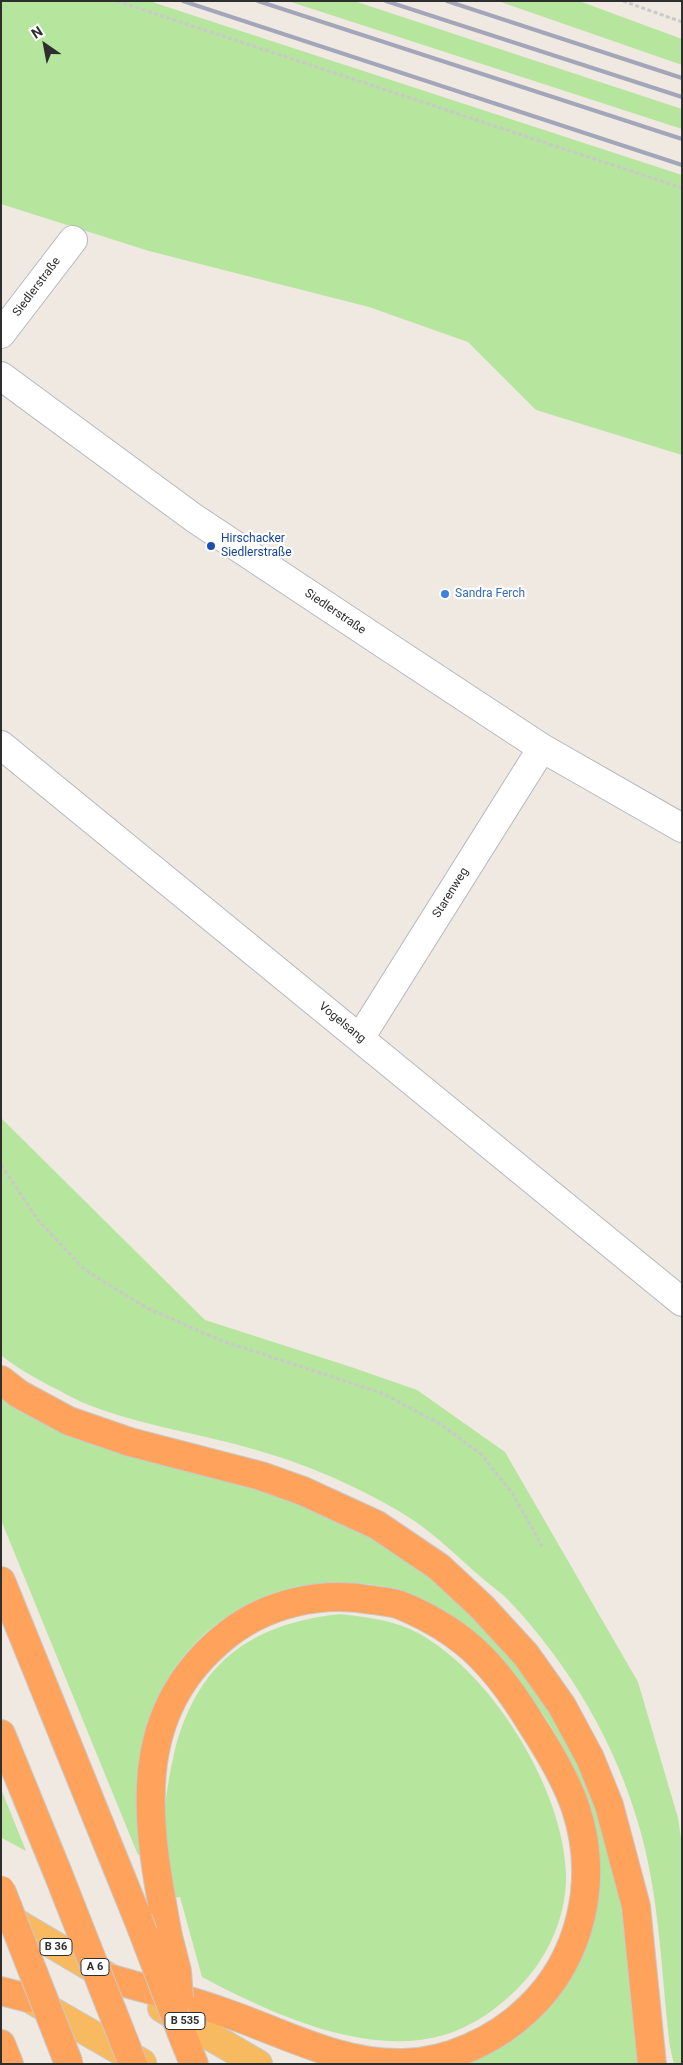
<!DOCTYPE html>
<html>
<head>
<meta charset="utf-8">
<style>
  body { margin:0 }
  #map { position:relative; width:683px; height:2065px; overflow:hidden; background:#efe9e1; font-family:Roboto,sans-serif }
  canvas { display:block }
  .frame { position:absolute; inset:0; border:2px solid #2e2e2e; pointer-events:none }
  .north { position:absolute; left:20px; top:20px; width:50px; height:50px; -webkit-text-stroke:4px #fff; paint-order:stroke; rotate:327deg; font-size:14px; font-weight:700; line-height:20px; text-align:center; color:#2e2e2e }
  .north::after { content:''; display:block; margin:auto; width:18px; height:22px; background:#2e2e2e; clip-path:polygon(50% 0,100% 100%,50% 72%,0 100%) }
</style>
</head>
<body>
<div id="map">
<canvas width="683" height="2065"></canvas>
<div class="frame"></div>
<div class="north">N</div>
</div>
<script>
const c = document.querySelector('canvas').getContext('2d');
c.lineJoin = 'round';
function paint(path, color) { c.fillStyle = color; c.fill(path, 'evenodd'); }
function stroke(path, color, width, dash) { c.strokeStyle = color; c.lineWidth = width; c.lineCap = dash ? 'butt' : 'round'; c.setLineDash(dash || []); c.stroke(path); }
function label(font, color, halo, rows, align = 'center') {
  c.font = font + ' Roboto,sans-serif'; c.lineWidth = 4.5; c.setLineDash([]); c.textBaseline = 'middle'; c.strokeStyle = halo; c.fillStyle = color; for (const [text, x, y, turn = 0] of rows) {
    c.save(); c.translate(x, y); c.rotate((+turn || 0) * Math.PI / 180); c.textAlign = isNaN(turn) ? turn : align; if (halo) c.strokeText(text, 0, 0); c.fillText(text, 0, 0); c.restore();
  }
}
paint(new Path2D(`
  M 1,1 L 149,1 L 682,175 L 682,455 L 536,410 L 468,342 L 369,307 L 149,251 L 1,204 Z
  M 288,1 L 354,1 L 682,109 L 682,129 Z
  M 498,1 L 579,1 L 682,39 L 682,65 Z
  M 1,1118 L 205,1320 L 354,1368 L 417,1390 L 505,1452 L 638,1682 L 678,1818 L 682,1845 L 682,2064 L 674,2064 L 670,2047 C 661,1972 660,1898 639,1826 C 616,1744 569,1664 510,1602 C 502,1593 491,1586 482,1578 C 459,1558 438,1537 413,1520 C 368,1491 314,1467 263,1452 C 205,1434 145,1427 89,1405 C 75,1400 63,1392 50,1386 C 32,1376 17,1368 1,1355 Z
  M 1,1397 L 262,1484 L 374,1537 L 424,1571 L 473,1613 L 527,1676 L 555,1719 L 580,1764 L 599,1810 L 619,1891 L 642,2064 L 465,2064 C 496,2046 534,2031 554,1999 C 558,1992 560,1982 562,1974 C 569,1954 575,1934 581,1913 C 586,1897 595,1879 597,1863 C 598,1855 596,1845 595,1836 C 589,1793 570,1757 547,1720 C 516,1673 470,1620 418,1597 C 388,1584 351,1581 319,1584 C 249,1590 187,1634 158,1698 C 150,1716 148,1735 144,1754 C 139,1791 136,1817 141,1854 L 138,1855 L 1,1520 Z
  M 340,1614 C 367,1617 393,1620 418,1633 C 492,1673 564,1790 566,1874 C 567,1914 549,1956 521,1985 C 500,2007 474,2026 444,2035 C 366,2058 270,2013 202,1977 L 180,1897 L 173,1898 C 170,1873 164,1847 164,1822 C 165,1800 169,1776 174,1754 C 196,1664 249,1624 340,1614 Z
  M 1,1789 L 26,1851 L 2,1838 Z`), '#b6e59e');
const minor = new Path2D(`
  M 1,334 L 73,240
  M 1,376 L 194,518 L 384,644 L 542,748 L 682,828
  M 1,745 L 682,1302
  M 360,1038 L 542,748`);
const trunk = new Path2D(`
  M 1,1914 L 108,1977
  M 34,2001 L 142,2063
  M 162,2008 L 258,2064`);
const motorway = new Path2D(`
  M 1,1380 L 19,1394 L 69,1421 L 130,1442 L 261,1476 L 303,1491 L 377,1525 L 439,1567 L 482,1607 L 526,1655 L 562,1706 L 590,1758 L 609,1805 L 636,1906 L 652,2064
  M 1,1581 L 138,1919
  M 1,1734 L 57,1871
  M 112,1979 C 149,1990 187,1999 223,2012 C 282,2032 340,2065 404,2063 C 448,2062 496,2040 528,2009 C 582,1958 599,1879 576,1809 C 566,1779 549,1751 532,1725 C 518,1702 499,1675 480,1656 C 458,1634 429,1617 400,1605 C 391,1602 381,1601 372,1600 C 322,1591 268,1603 228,1634 C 126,1714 147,1824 168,1936
  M 1,1991 L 28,1998
  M 182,2034 L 194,2064
  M 1,2044 L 9,2064`);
stroke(minor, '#b4b7c1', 30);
stroke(trunk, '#c9c9c9', 30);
stroke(motorway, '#c9c9c9', 30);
stroke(new Path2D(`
  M 117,1 L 682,188
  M 623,1 L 682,22
  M 1,1165 L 38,1220 L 85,1270 L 147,1308 L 222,1341 L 382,1393 L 440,1424 L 481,1454 L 513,1494 L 542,1546`), '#c9c9c9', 3, [4, 2.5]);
stroke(minor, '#fff', 28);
stroke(trunk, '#f8ba60', 28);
stroke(motorway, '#ffa35c', 28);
stroke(new Path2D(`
  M 183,1 L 682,165
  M 258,1 L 682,139
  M 386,1 L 682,97
  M 447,1 L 682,78`), '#a3a6b8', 4);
const motorwayBridge = new Path2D(`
  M 57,1871 L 133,2064
  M 1,1890 L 69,2064
  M 138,1919 L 182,2034
  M 168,1936 L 177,1971 L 179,1998`);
stroke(motorwayBridge, '#c9c9c9', 30, []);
stroke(motorwayBridge, '#ffa35c', 28);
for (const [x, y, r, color] of [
  [211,546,5,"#1a4fb4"],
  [445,594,5,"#3f7fe0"]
]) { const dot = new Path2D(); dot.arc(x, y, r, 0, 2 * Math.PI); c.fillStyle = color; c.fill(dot); stroke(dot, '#fff', 2); }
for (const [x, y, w] of [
  [56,1947,32],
  [95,1967,28],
  [185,2021,40]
]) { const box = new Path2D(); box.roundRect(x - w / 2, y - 8.5, w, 17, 4); c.fillStyle = '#fff'; c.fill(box); stroke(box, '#2e2e2e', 1); }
label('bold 11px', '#2e2e2e', null, [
  ["B 36",56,1947],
  ["A 6",95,1967],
  ["B 535",185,2021]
]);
label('12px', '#2e2e2e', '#fff', [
  ["Siedlerstraße",37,287,-53],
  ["Siedlerstraße",335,612,34],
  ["Starenweg",451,893,-58],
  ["Vogelsang",342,1023,39]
]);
label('12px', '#164399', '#fff', [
  ["Hirschacker",221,539],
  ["Siedlerstraße",221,553]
], 'left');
label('12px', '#366cbe', '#fff', [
  ["Sandra Ferch",455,594]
], 'left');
</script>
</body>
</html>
